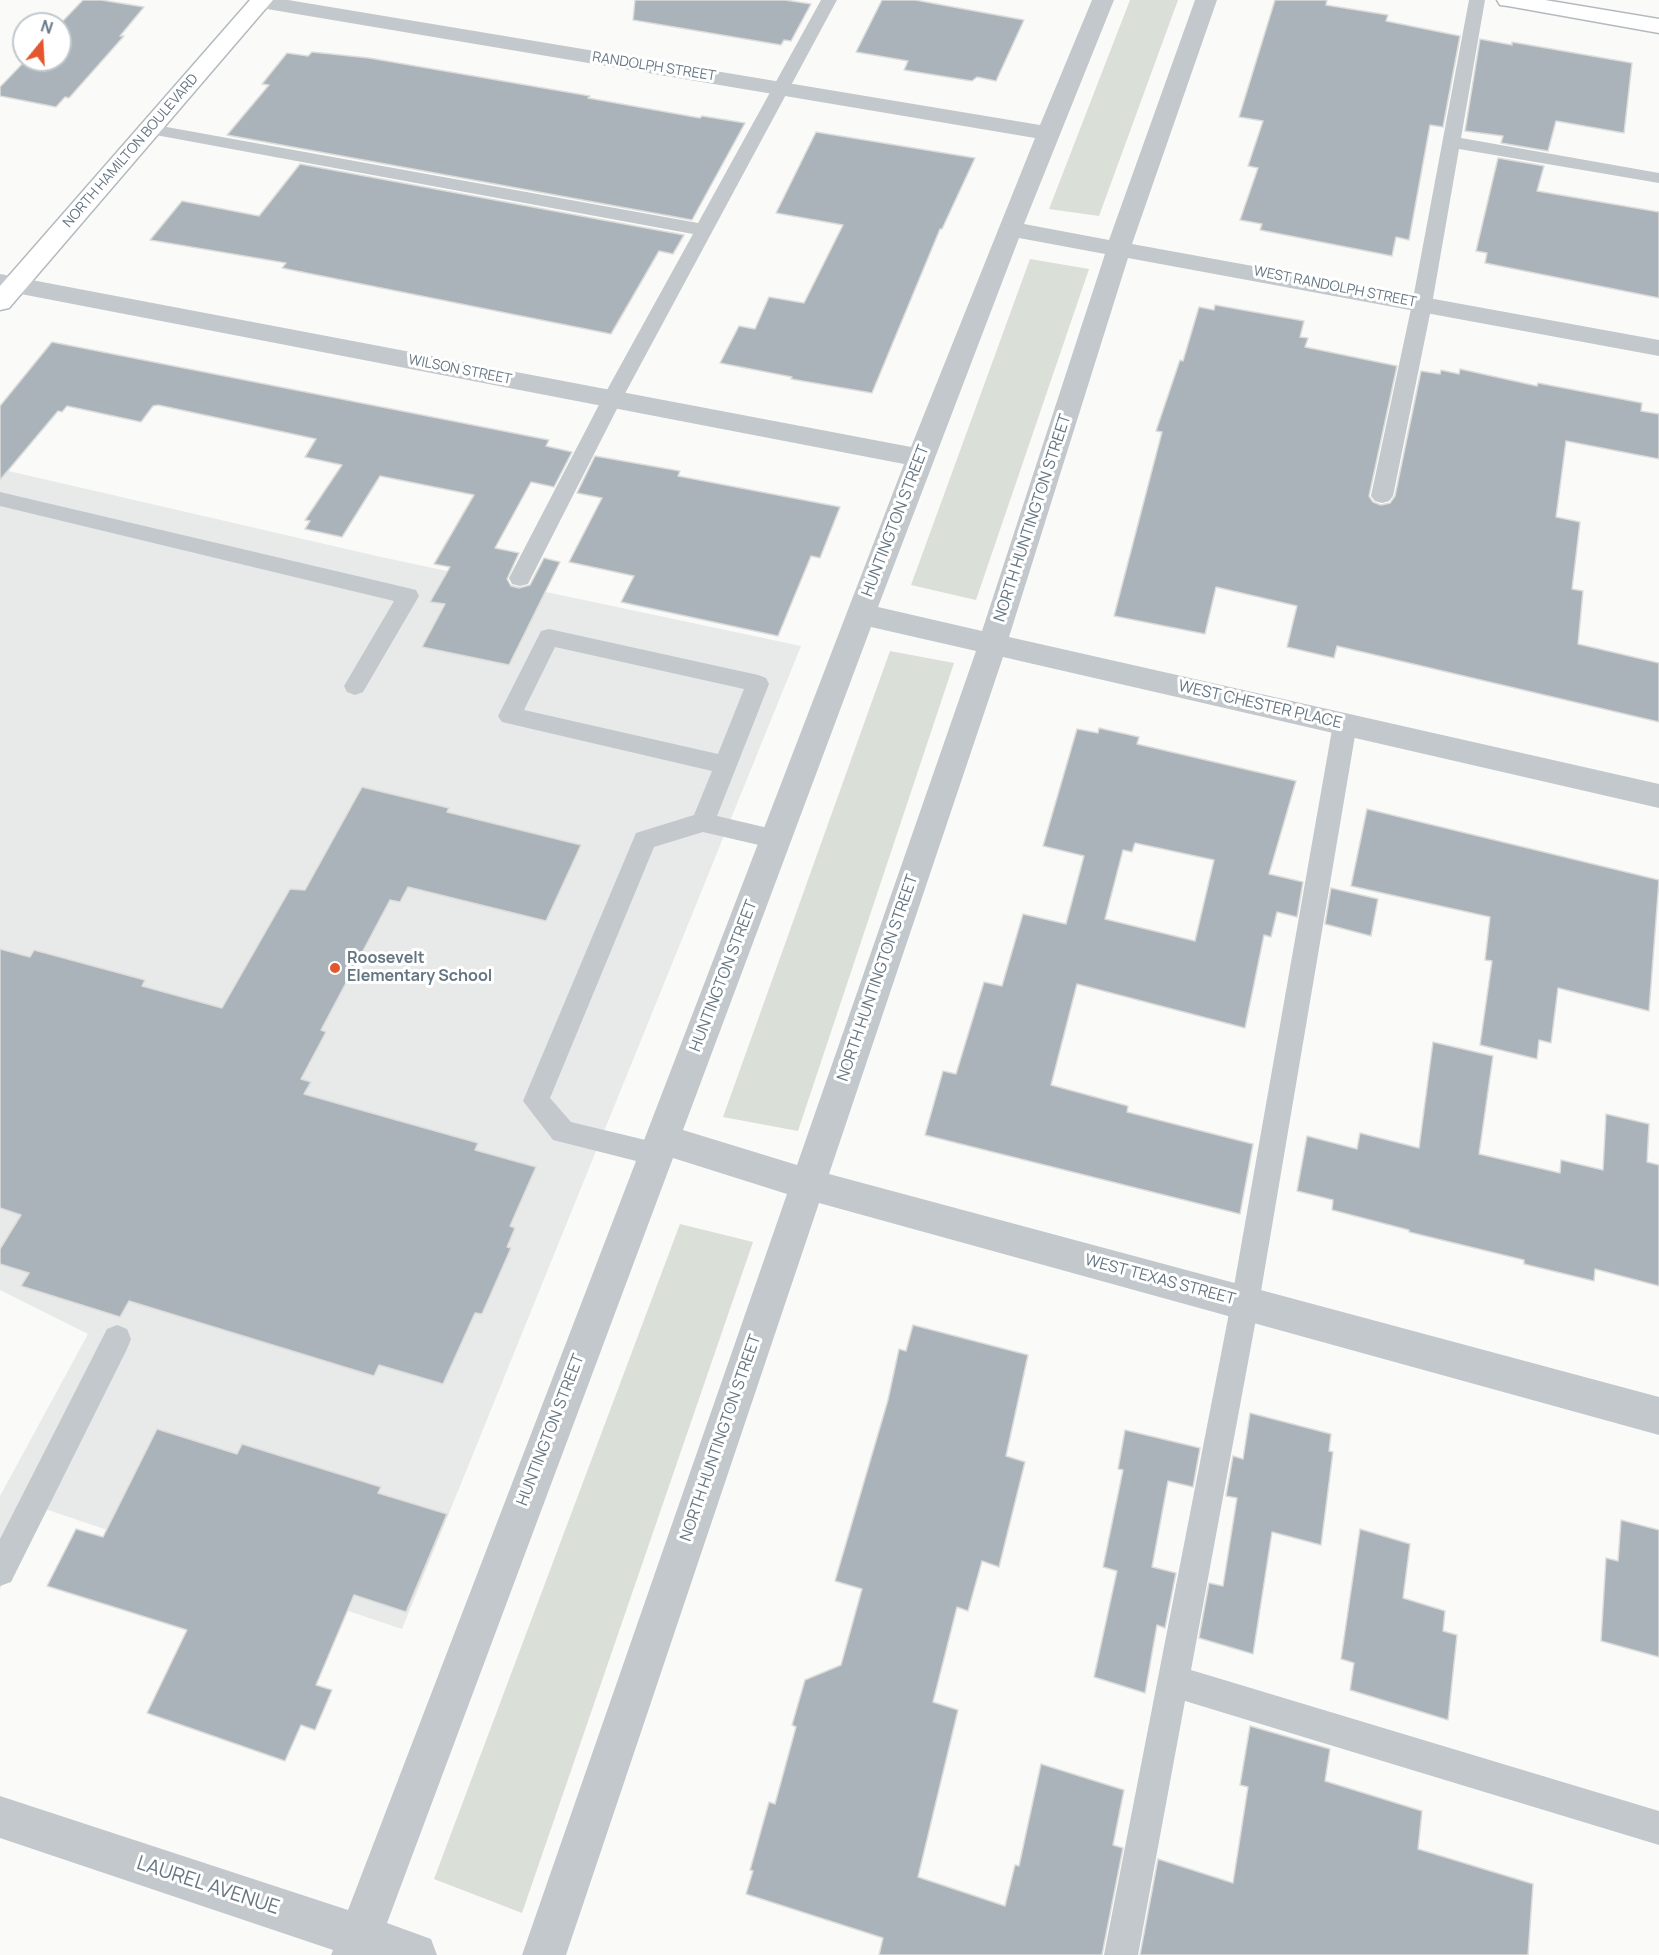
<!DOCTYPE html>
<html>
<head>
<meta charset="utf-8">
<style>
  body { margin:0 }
  #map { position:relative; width:1659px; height:1955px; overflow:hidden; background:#fafaf8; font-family:Manrope,sans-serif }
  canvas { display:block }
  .north { position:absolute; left:12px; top:12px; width:60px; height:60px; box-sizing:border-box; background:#fff; border:2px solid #c1c8cd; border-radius:50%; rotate:18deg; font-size:16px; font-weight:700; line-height:24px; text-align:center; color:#657683 }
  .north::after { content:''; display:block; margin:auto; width:21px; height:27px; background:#e4572e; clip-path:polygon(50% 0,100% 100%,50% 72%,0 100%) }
</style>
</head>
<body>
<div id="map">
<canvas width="1659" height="1955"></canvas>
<div class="north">N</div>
</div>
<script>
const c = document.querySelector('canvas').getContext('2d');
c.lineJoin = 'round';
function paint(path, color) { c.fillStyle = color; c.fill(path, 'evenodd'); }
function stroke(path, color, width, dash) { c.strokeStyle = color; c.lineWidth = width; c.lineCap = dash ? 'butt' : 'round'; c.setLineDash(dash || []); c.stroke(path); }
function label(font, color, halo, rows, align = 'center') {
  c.font = font + ' Manrope,sans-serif'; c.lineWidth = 6; c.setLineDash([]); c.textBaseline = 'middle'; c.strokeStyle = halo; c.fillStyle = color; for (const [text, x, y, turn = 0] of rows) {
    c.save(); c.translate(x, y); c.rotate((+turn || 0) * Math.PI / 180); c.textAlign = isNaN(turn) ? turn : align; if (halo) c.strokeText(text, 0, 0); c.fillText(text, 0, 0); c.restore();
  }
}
paint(new Path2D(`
  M 0,469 L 381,557 L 801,646 L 402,1629 L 42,1508 L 0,1589 L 0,1496 L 88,1334 L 0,1290 Z`), '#e8e9e9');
paint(new Path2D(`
  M 1130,0 L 1178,0 L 1099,216 L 1049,209 Z
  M 1030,259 L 1089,269 L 976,600 L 911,585 Z
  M 890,651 L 954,663 L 798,1131 L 723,1117 Z
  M 680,1224 L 753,1242 L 522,1913 L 434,1879 Z`), '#dadfd7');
const building = new Path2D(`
  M 83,0 L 101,0 L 144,7 L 120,36 L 124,36 L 69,98 L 65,97 L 56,107 L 0,96 L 0,87 L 26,60 L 60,60 L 60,24 Z
  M 635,0 L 785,0 L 811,4 L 791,41 L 784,40 L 781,45 L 633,20 Z
  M 882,0 L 915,0 L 1024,20 L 996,81 L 977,77 L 972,81 L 904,70 L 908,61 L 856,52 Z
  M 1275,0 L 1327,0 L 1326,5 L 1388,15 L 1386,21 L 1460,36 L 1443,127 L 1430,125 L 1409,240 L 1396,237 L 1392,256 L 1260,230 L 1262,224 L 1240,220 L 1258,168 L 1248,166 L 1263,121 L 1239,117 Z
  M 1480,39 L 1512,45 L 1512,42 L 1632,63 L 1624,133 L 1556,121 L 1548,151 L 1501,143 L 1503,136 L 1465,131 Z
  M 312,52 L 369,58 L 590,96 L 588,98 L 700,118 L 702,116 L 745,123 L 692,220 L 227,135 L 269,85 L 262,84 L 287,53 L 308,56 Z
  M 816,132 L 975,158 L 942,229 L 940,229 L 872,393 L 791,379 L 792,377 L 720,363 L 739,326 L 755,329 L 769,297 L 804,303 L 843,225 L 776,213 Z
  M 1498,158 L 1544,166 L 1537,191 L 1659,212 L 1659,298 L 1485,263 L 1487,253 L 1476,251 Z
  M 300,164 L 684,235 L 673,254 L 659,251 L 611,334 L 282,268 L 286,263 L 150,240 L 182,201 L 259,216 Z
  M 1215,305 L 1304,321 L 1300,337 L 1308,338 L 1305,347 L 1397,366 L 1369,496 L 1373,502 L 1381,505 L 1390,503 L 1395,496 L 1421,371 L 1440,374 L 1441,370 L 1459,374 L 1460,369 L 1537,386 L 1538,383 L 1642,403 L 1641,411 L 1659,414 L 1659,459 L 1566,441 L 1556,517 L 1580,522 L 1572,589 L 1583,591 L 1578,644 L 1659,663 L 1659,722 L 1337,646 L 1334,658 L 1287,647 L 1297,606 L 1216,587 L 1205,634 L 1114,616 L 1162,432 L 1156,431 L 1180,360 L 1183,361 L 1199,307 L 1214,310 Z
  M 52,342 L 549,440 L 546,446 L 572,452 L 554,487 L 531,482 L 495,548 L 519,553 L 507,579 L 511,586 L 519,588 L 530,585 L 544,558 L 560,562 L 509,665 L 422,647 L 445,604 L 430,602 L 450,567 L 434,564 L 474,495 L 380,476 L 342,537 L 305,529 L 310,521 L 305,520 L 342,465 L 305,457 L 316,439 L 158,405 L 153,406 L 141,422 L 67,406 L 62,412 L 58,411 L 0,480 L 0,406 Z
  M 595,456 L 680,471 L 678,476 L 840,507 L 820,558 L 811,556 L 778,636 L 621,602 L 634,576 L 569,562 L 602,498 L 577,493 Z
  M 1099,728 L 1139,737 L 1137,744 L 1296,781 L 1269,874 L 1303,882 L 1297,917 L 1277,912 L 1271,937 L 1264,935 L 1245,1028 L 1077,984 L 1051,1085 L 1128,1106 L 1127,1112 L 1253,1144 L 1240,1214 L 925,1135 L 943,1071 L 956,1074 L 984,982 L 1002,986 L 1023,914 L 1066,924 L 1084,856 L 1043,846 L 1077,729 L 1098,733 ZM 1135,843 L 1214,860 L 1195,941 L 1105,919 L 1123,850 L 1132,852 Z
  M 362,787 L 449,808 L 447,812 L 581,845 L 546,921 L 408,887 L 400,902 L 390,900 L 321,1030 L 326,1032 L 301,1079 L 311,1082 L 304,1094 L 478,1143 L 475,1150 L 536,1167 L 510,1226 L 515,1228 L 507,1247 L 511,1248 L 482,1314 L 475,1313 L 443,1384 L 379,1365 L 374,1376 L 129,1301 L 120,1317 L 21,1286 L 29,1273 L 0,1264 L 0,1249 L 21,1215 L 0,1208 L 0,949 L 30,957 L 34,950 L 145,980 L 142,986 L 222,1008 L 290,889 L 305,890 Z
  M 1367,809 L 1659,880 L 1649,1011 L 1558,988 L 1551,1043 L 1539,1040 L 1537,1059 L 1480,1045 L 1492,961 L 1485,960 L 1490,917 L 1351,886 Z
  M 1331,888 L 1378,899 L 1371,936 L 1325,924 Z
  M 1433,1042 L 1493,1056 L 1479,1154 L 1560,1173 L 1561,1160 L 1603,1170 L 1606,1114 L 1649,1124 L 1647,1162 L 1659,1165 L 1659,1286 L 1595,1269 L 1594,1281 L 1524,1264 L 1524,1260 L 1409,1232 L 1409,1230 L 1332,1210 L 1333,1200 L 1297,1191 L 1307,1136 L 1357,1149 L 1360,1133 L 1419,1148 Z
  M 913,1325 L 1028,1355 L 1006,1456 L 1025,1462 L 999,1567 L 982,1561 L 968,1611 L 957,1607 L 933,1702 L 958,1710 L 918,1877 L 1005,1906 L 1015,1865 L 1019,1866 L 1041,1764 L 1124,1790 L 1113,1845 L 1123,1848 L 1102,1955 L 879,1955 L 883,1938 L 746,1894 L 753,1871 L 750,1870 L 769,1802 L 775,1804 L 796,1727 L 792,1725 L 805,1680 L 841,1665 L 862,1589 L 835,1581 L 888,1400 L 899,1349 L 906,1351 Z
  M 1250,1413 L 1331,1434 L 1329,1451 L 1333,1452 L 1321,1545 L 1272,1532 L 1253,1654 L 1199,1638 L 1209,1583 L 1223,1586 L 1237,1498 L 1226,1496 L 1233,1456 L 1243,1459 Z
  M 157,1429 L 237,1454 L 242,1444 L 381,1487 L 378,1493 L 447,1514 L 406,1612 L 354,1595 L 316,1685 L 332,1690 L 315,1730 L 301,1725 L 285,1761 L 147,1713 L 187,1630 L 47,1586 L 76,1529 L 103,1537 Z
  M 1125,1430 L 1200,1448 L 1193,1487 L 1168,1481 L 1152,1567 L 1176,1573 L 1165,1628 L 1157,1625 L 1145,1693 L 1094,1677 L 1117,1571 L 1103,1567 L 1123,1470 L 1118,1469 Z
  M 1621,1520 L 1659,1530 L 1659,1657 L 1601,1641 L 1606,1558 L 1618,1561 Z
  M 1360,1529 L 1410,1544 L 1403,1598 L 1445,1611 L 1443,1631 L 1457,1635 L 1448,1720 L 1350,1690 L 1354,1663 L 1341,1659 Z
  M 1250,1726 L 1330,1749 L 1325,1781 L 1422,1811 L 1418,1849 L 1533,1884 L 1528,1955 L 1140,1955 L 1158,1859 L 1233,1883 L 1248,1787 L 1240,1785 Z`);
paint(building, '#aab3b9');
stroke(building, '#dcdcda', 1.5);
const secondary = new Path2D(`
  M 250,0 L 273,0 L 9,308 L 0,310 L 0,286 Z
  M 1497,0 L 1545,0 L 1659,19 L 1659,33 L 1508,6 L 1500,5 Z`);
stroke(secondary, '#b3babf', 3);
paint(new Path2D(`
  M 821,0 L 837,0 L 622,399 L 531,578 L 528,584 L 520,586 L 512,584 L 509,578 L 602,399 L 693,234 L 150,134 L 141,129 L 150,124 L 698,223 Z
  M 1469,0 L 1485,0 L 1461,138 L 1659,173 L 1659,183 L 1459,149 L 1432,304 L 1393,496 L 1389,501 L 1382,503 L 1375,501 L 1371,496 L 1412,304 Z
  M 0,492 L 408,588 L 416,590 L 419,596 L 363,692 L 355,695 L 347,692 L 344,686 L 394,601 L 0,506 Z
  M 549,629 L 758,675 L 766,678 L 769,684 L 717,816 L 785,832 L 788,839 L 785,846 L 776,849 L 703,832 L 654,847 L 550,1098 L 571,1122 L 666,1145 L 670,1154 L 666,1163 L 656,1166 L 553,1140 L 523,1101 L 636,833 L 694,815 L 712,771 L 502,722 L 498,716 L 538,637 L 541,631 ZM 555,647 L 744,689 L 718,754 L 524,710 Z
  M 1345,715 L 1353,718 L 1357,724 L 1259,1303 L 1191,1670 L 1659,1811 L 1659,1845 L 1185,1701 L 1138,1955 L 1104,1955 L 1231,1303 L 1333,724 L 1337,718 Z
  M 117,1325 L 127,1329 L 131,1339 L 127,1349 L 11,1582 L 0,1586 L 0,1539 L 107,1329 Z`), '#c3c8cc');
paint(new Path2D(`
  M 252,0 L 288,0 L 1040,125 L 1092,0 L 1114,0 L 1024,224 L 1109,240 L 1195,0 L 1217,0 L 1132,244 L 1659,340 L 1659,356 L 1128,258 L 1009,637 L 1659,784 L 1659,808 L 1003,657 L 829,1174 L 1659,1397 L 1659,1435 L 819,1203 L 566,1955 L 522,1955 L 787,1194 L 673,1158 L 387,1923 L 431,1939 L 437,1955 L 331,1955 L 333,1950 L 0,1838 L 0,1796 L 348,1910 L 904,464 L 0,290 L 0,274 L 911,447 L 1035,138 L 261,8 L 253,7 ZM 1019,238 L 1105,254 L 982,631 L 878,607 ZM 871,627 L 976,651 L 797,1165 L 683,1130 Z`), '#c3c8cc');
paint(secondary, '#fff');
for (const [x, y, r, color] of [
  [335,968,6,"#e4572e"]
]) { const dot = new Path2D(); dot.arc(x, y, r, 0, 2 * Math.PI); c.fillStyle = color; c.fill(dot); stroke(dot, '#fff', 2); }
label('14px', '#657683', '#fff', [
  ["RANDOLPH STREET",654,67,9],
  ["NORTH HAMILTON BOULEVARD",131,151,-49],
  ["WEST RANDOLPH STREET",1335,287,11],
  ["WILSON STREET",460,370,11]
]);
label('16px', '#657683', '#fff', [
  ["NORTH HUNTINGTON STREET",1033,518,-72],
  ["HUNTINGTON STREET",896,521,-69],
  ["WEST CHESTER PLACE",1260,705,13],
  ["HUNTINGTON STREET",724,976,-69],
  ["NORTH HUNTINGTON STREET",878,978,-71],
  ["WEST TEXAS STREET",1160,1280,15],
  ["HUNTINGTON STREET",551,1430,-69],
  ["NORTH HUNTINGTON STREET",721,1438,-71]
]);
label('bold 16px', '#657683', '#fff', [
  ["Roosevelt",347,959],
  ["Elementary School",347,977]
], 'left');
label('20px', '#657683', '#fff', [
  ["LAUREL AVENUE",208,1886,18]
]);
</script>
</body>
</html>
